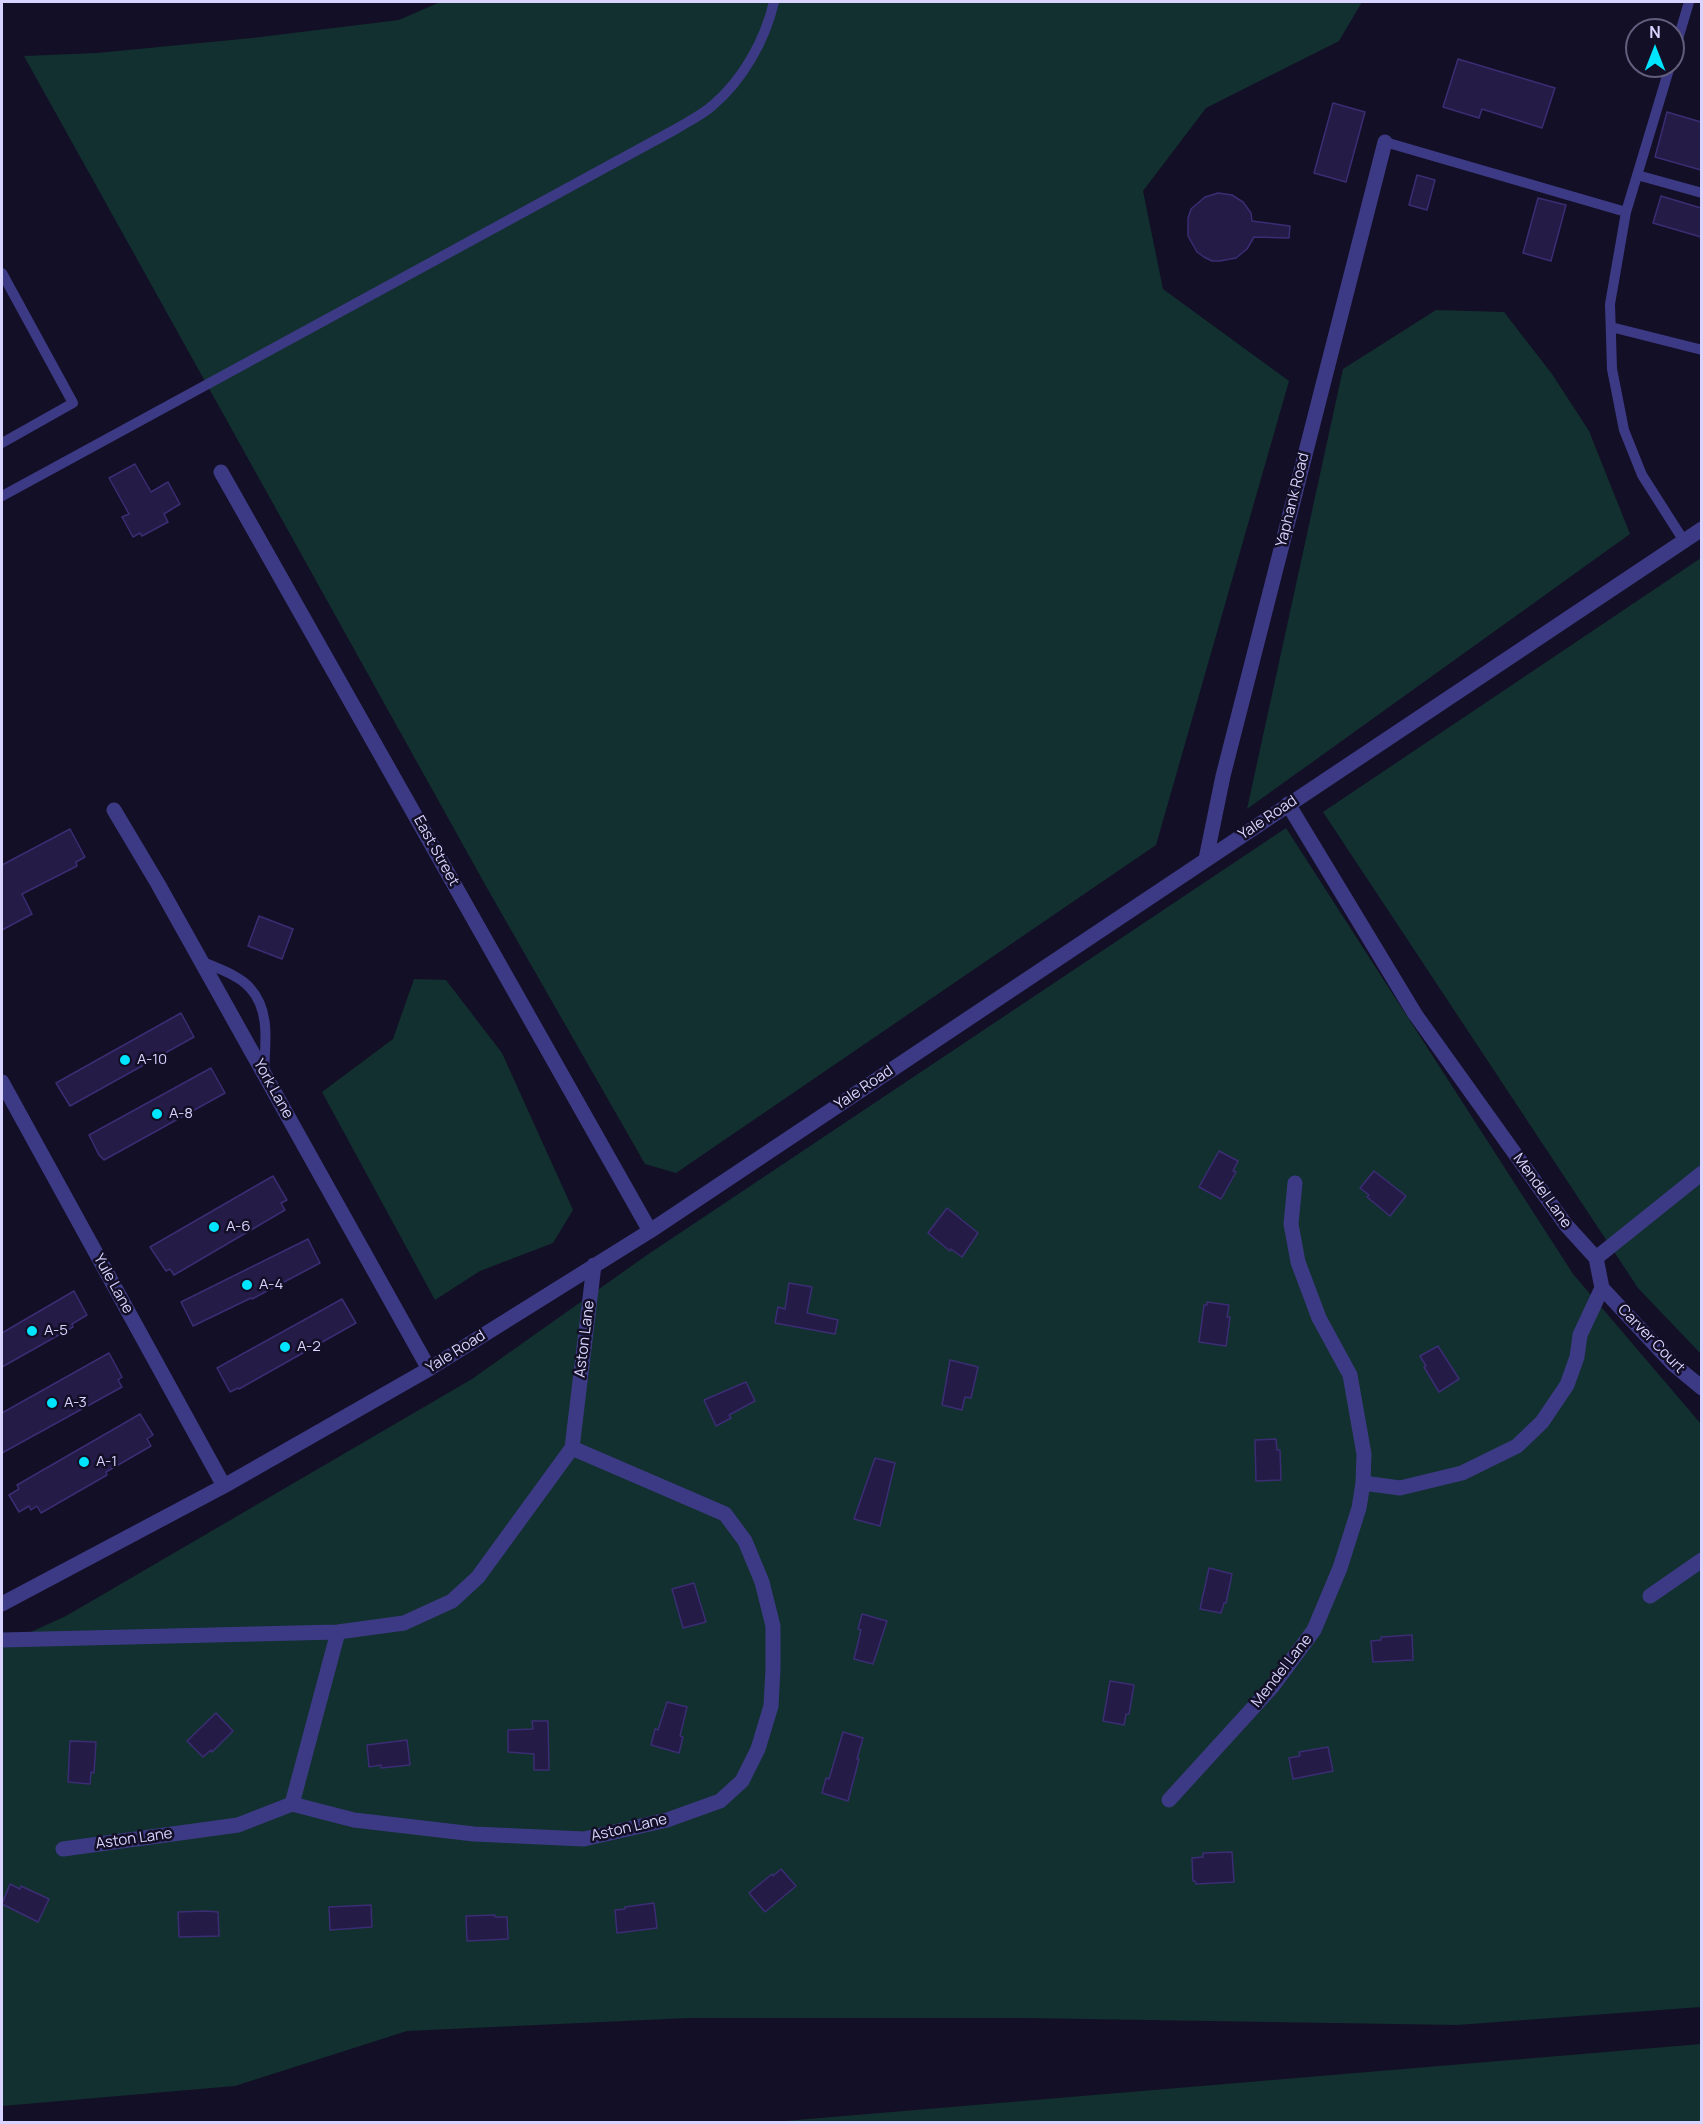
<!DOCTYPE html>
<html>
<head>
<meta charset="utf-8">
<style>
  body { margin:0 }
  #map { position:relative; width:1703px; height:2124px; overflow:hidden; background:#130f26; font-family:Manrope,sans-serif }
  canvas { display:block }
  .frame { position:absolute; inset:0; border:3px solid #d9d4ff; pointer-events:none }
  .north { position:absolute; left:1625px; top:18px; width:60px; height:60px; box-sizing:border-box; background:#130f26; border:2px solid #625e7d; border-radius:50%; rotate:0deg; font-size:16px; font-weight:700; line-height:24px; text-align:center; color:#d9d4ff }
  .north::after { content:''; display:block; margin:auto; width:21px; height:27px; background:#00e5ff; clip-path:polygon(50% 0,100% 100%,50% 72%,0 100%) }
</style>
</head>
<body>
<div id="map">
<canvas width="1703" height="2124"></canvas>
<div class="frame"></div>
<div class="north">N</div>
</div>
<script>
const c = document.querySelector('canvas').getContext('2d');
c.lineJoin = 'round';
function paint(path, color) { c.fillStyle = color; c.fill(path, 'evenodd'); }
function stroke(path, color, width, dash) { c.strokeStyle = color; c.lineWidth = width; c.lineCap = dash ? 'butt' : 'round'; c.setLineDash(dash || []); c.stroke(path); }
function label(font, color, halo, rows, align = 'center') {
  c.font = font + ' Manrope,sans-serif'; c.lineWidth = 5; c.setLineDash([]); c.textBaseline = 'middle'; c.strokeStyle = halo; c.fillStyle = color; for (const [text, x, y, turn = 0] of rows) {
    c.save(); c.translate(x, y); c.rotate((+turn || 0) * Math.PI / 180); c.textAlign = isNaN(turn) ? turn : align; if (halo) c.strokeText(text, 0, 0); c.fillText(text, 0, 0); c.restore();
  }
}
paint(new Path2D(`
  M 440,2 L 1362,2 L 1339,41 L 1206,108 L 1143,191 L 1163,289 L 1289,381 L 1156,845 L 676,1173 L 645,1164 L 487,888 L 24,56 L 97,53 L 252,38 L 399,20 Z
  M 1436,310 L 1504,312 L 1552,374 L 1589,431 L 1630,534 L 1247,809 L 1343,369 Z
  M 1701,558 L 1701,1354 L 1638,1288 L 1323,812 Z
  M 1286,828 L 1573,1274 L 1701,1424 L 1701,2007 L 1457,2025 L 1024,2018 L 689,2018 L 407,2031 L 235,2086 L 2,2106 L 2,1645 L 66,1616 L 472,1379 L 647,1255 Z
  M 414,979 L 446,980 L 502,1053 L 573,1210 L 553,1243 L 480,1271 L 435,1300 L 322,1092 L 393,1039 Z
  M 1701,2044 L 1701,2122 L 773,2122 Z`), '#12302f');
const building = new Path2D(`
  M 1458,59 L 1555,88 L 1542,128 L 1482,109 L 1479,118 L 1443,107 Z
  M 1333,103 L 1365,112 L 1346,182 L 1314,173 Z
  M 1667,112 L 1701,122 L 1701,170 L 1655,157 Z
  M 1417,175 L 1435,180 L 1427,210 L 1409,205 Z
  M 1218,193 L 1232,195 L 1243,202 L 1251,213 L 1252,221 L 1290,226 L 1289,238 L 1254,237 L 1247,249 L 1236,258 L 1220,261 L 1212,261 L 1204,257 L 1197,252 L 1188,236 L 1188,218 L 1191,209 L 1205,197 Z
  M 1661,196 L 1701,208 L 1701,237 L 1653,223 Z
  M 1538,198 L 1566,205 L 1551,261 L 1523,253 Z
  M 135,464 L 151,492 L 168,482 L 180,504 L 164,514 L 168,522 L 142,536 L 140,533 L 133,537 L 122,517 L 129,514 L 109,478 Z
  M 70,829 L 85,857 L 76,862 L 77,866 L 22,894 L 32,914 L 2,930 L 2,865 Z
  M 259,916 L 293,929 L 282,959 L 248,946 Z
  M 181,1013 L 194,1037 L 70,1106 L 56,1083 Z
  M 211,1068 L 225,1093 L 104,1160 L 99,1155 L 89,1135 Z
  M 1219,1151 L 1238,1161 L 1233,1171 L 1236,1172 L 1221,1199 L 1199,1187 Z
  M 1374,1171 L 1406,1196 L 1390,1216 L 1367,1197 L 1369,1195 L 1360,1188 Z
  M 273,1176 L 287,1200 L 281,1203 L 285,1210 L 174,1275 L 170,1269 L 166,1271 L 150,1247 Z
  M 947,1208 L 978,1233 L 962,1257 L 951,1249 L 950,1251 L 928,1233 Z
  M 308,1239 L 320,1263 L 252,1299 L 251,1298 L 193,1326 L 181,1302 Z
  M 789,1283 L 812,1287 L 807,1313 L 838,1320 L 835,1334 L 775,1323 L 778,1307 L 785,1309 Z
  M 74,1291 L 87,1315 L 72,1324 L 73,1327 L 2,1367 L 2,1333 Z
  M 342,1299 L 356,1323 L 239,1389 L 238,1388 L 230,1392 L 217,1368 Z
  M 1207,1302 L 1229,1305 L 1227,1317 L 1230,1317 L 1226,1346 L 1199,1342 L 1204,1305 L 1207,1305 Z
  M 1438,1346 L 1459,1379 L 1439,1392 L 1424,1367 L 1426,1366 L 1420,1356 Z
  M 109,1353 L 122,1377 L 118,1380 L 122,1387 L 2,1453 L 2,1413 Z
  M 950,1360 L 978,1367 L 971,1398 L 965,1397 L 962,1410 L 942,1405 Z
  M 746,1382 L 755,1401 L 729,1415 L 731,1418 L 716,1426 L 704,1400 Z
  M 140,1414 L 153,1435 L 147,1439 L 151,1446 L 106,1472 L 107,1475 L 41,1513 L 37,1506 L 31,1510 L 29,1506 L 19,1512 L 9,1495 L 19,1489 L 17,1485 Z
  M 1276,1439 L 1277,1450 L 1280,1450 L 1281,1480 L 1256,1481 L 1255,1440 Z
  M 875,1458 L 895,1463 L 880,1526 L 854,1519 Z
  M 1209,1568 L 1232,1574 L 1226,1603 L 1224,1603 L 1221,1613 L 1200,1609 Z
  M 694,1583 L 706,1622 L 683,1628 L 672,1589 Z
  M 862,1614 L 887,1621 L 873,1664 L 854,1659 L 861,1630 L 858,1629 Z
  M 1412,1635 L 1413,1660 L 1373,1662 L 1371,1641 L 1381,1640 L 1381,1637 Z
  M 1110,1681 L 1134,1685 L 1129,1714 L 1126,1714 L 1124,1725 L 1103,1721 Z
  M 667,1702 L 687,1707 L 680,1736 L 683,1737 L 679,1753 L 651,1745 L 655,1729 L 658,1730 Z
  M 216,1713 L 233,1731 L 212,1752 L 211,1750 L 203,1757 L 187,1741 Z
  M 532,1721 L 548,1721 L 549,1770 L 534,1770 L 534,1754 L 508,1752 L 508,1730 L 533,1729 Z
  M 843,1732 L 863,1738 L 857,1759 L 859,1759 L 848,1801 L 822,1793 L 826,1778 L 829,1779 Z
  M 407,1740 L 410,1765 L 381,1768 L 381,1765 L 369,1767 L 367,1745 Z
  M 70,1741 L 96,1742 L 94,1773 L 91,1772 L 90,1784 L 68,1782 Z
  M 1328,1747 L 1333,1771 L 1293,1779 L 1289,1758 L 1300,1756 L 1299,1752 Z
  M 1232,1852 L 1234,1882 L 1196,1884 L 1195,1881 L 1193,1881 L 1192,1858 L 1203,1857 L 1203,1853 Z
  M 781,1869 L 796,1886 L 765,1912 L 749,1893 L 772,1874 L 773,1876 Z
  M 10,1884 L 20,1889 L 21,1886 L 49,1899 L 38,1922 L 2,1904 Z
  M 654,1903 L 657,1928 L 617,1933 L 615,1910 L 625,1909 L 625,1907 Z
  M 371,1905 L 372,1927 L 330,1930 L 329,1907 Z
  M 206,1911 L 218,1912 L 219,1936 L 179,1937 L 178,1912 Z
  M 495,1915 L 495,1917 L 507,1917 L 508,1939 L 467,1941 L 466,1916 Z`);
paint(building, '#241b47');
stroke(building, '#3b2d73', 1.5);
stroke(new Path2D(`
  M 1673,56 L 1689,2
  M 1385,142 L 1626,212 L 1670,66
  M 1637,175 L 1702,193
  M 1626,212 L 1610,304 L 1612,369 L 1624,430 L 1642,475 L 1684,541
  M 2,273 L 73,403 L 2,443
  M 1611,327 L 1702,350
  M 2,496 L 676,129 C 687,122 702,115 712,106 C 743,80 765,40 774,2
  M 201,961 C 216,968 239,975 250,988 C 271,1011 265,1044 264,1073`), '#3d3a85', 10);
stroke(new Path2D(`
  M 221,472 L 650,1231
  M 1288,804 L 1415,1014 L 1566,1225 L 1596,1258 L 1602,1288 L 1580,1335 L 1577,1357 L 1567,1385 L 1542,1422 L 1517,1446 L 1462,1473 L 1400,1488 L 1363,1483
  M 114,810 L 158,884 L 429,1369
  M 1206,859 L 1223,776 L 1385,142
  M 2,1082 L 224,1486
  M 1596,1258 L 1702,1173
  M 1602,1288 L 1673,1364 L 1702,1388
  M 572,1448 L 594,1265
  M 1650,1596 L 1702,1560
  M 2,1604 L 224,1486 L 429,1369 L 650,1231 L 1702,529
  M 2,1640 L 338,1632 L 404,1623 L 452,1601 L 478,1577 L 572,1448 L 725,1514 L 745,1541 L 762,1582 L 773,1626 L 773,1669 L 771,1706 L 758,1749 L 742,1781 L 720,1801 L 667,1820 L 584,1839 L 474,1834 L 354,1820 L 292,1804 L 238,1825 L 63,1849
  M 1169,1800 L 1272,1687 L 1314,1630 L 1340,1568 L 1359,1508 L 1363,1483 L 1364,1454 L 1350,1375 L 1319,1318 L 1298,1262 L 1291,1224 L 1295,1183
  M 292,1804 L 338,1632`), '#3d3a85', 15);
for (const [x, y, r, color] of [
  [125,1060,6,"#00e5ff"],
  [157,1114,6,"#00e5ff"],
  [214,1227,6,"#00e5ff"],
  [247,1285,6,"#00e5ff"],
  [32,1331,6,"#00e5ff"],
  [285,1347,6,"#00e5ff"],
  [52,1403,6,"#00e5ff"],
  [84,1462,6,"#00e5ff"]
]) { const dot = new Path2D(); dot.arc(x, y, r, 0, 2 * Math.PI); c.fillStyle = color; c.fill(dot); stroke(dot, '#130f26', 2); }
label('15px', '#d9d4ff', '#130f26', [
  ["Yaphank Road",1293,500,-76],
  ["Yale Road",1268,818,-34],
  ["East Street",436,851,61],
  ["Yale Road",864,1088,-34],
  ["York Lane",273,1089,61],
  ["Mendel Lane",1542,1191,54],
  ["Yule Lane",113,1284,61],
  ["Aston Lane",585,1339,-83],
  ["Carver Court",1651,1339,46],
  ["Yale Road",456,1352,-32],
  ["Mendel Lane",1282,1671,-52],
  ["Aston Lane",629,1828,-13],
  ["Aston Lane",134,1839,-8]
]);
label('15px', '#d9d4ff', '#130f26', [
  ["A-10",137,1060],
  ["A-8",169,1114],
  ["A-6",226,1227],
  ["A-4",259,1285],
  ["A-5",44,1331],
  ["A-2",297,1347],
  ["A-3",64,1403],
  ["A-1",96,1462]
], 'left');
</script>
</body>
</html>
